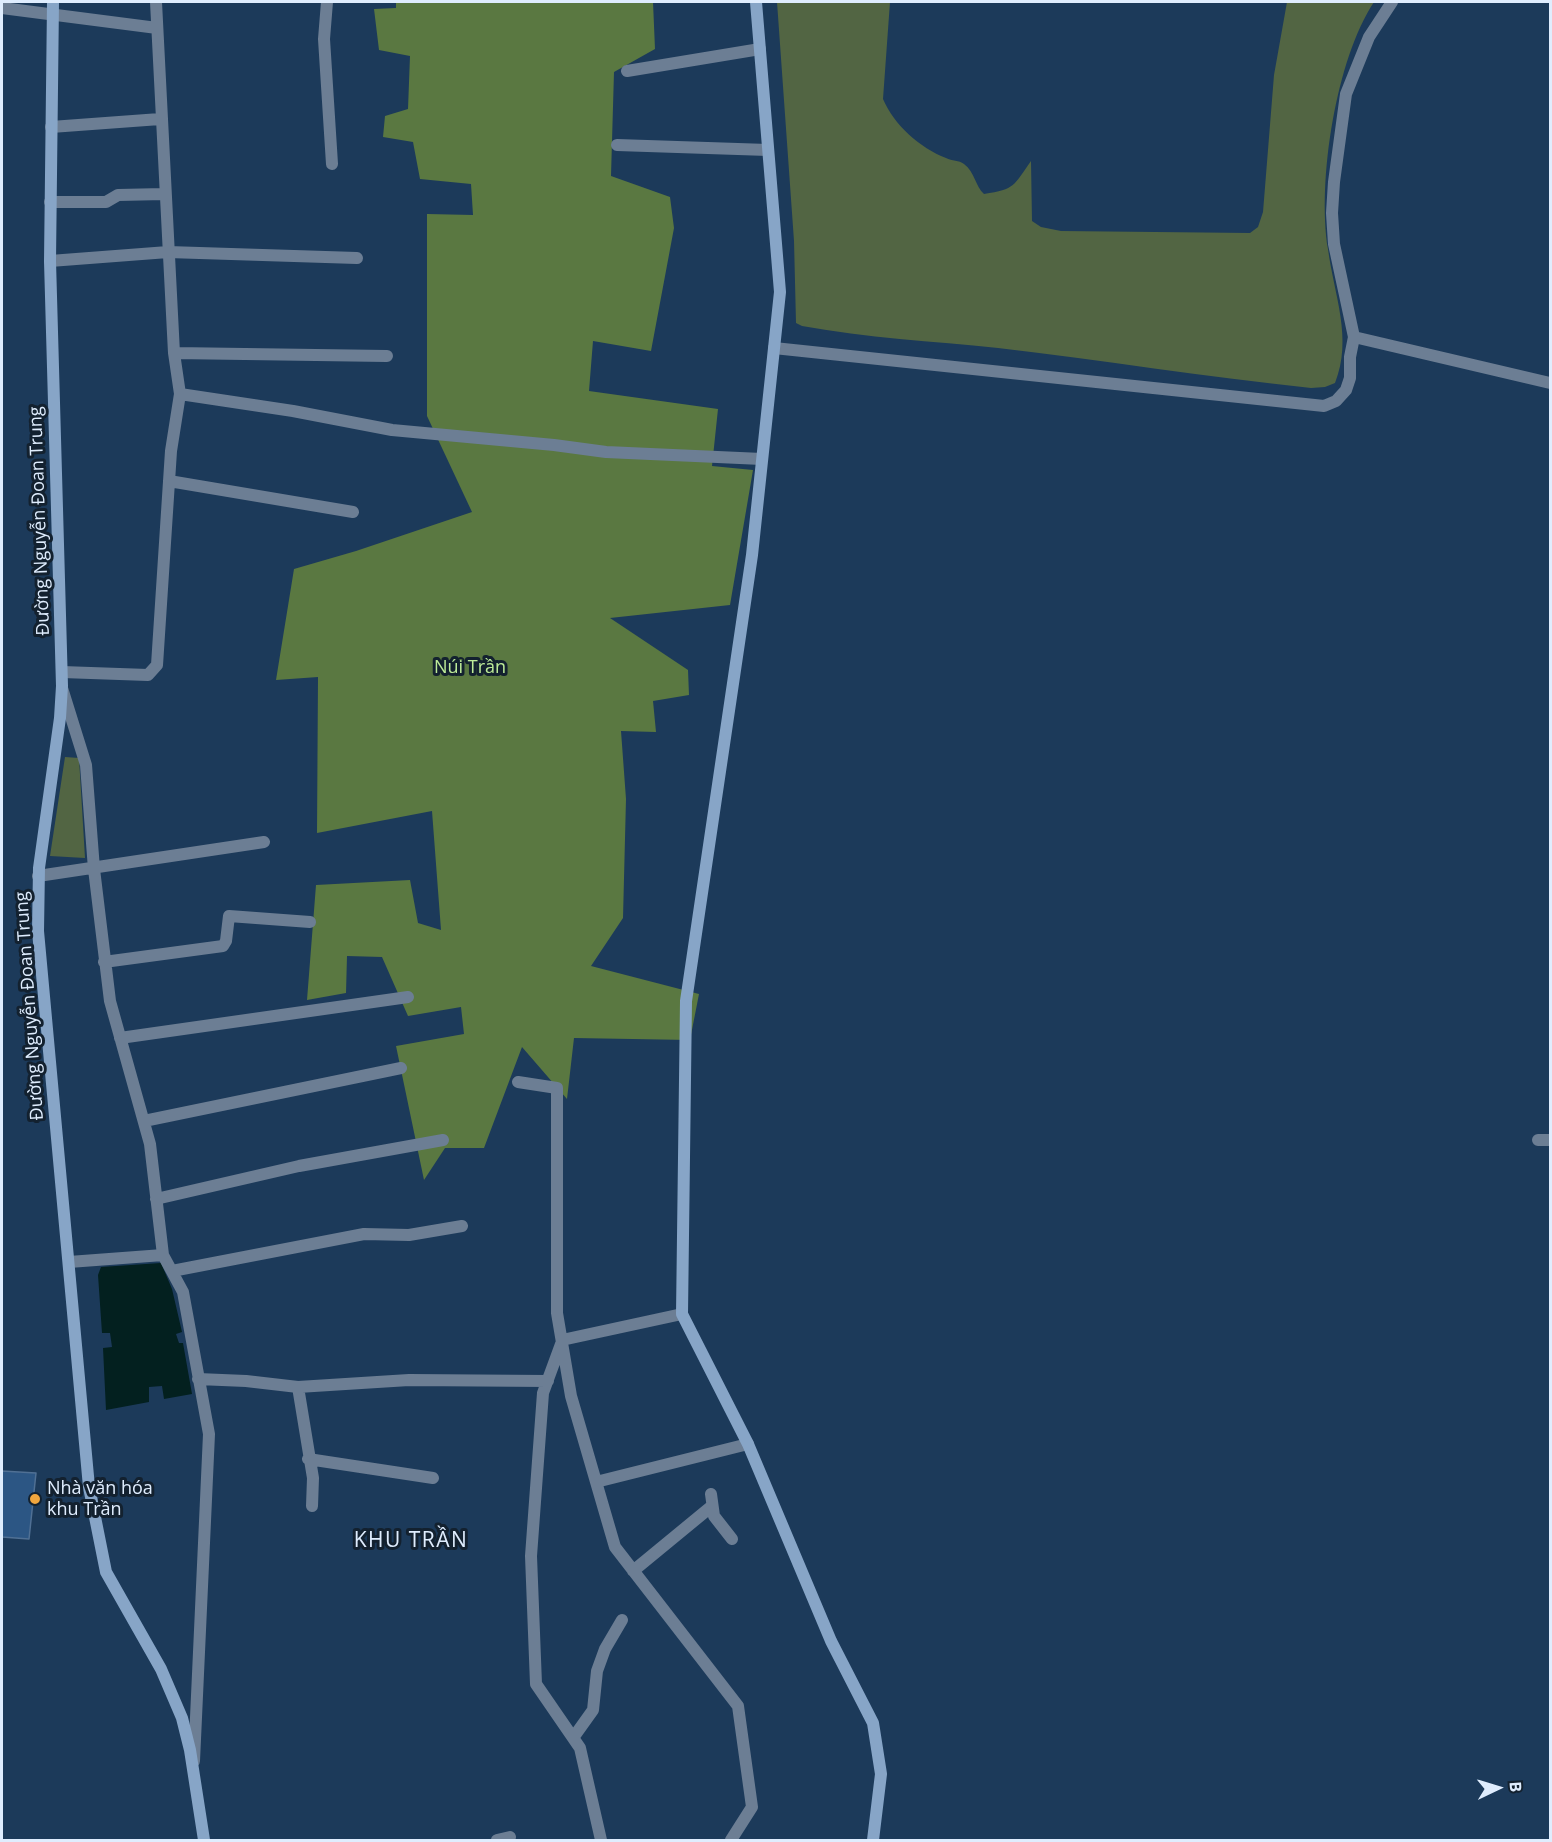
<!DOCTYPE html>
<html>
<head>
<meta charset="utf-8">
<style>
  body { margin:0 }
  #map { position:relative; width:1552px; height:1842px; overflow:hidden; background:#1c3a5a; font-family:"Open Sans",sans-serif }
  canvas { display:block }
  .frame { position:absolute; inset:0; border:3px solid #dfedfe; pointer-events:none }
  .north { position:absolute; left:1468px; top:1758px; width:60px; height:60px; -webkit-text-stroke:4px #13212f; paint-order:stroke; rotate:86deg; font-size:16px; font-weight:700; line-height:24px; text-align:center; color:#dfedfe }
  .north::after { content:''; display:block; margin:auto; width:21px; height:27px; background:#dfedfe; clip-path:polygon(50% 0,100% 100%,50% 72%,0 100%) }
</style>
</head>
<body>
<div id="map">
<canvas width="1552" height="1842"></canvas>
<div class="frame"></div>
<div class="north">B</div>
</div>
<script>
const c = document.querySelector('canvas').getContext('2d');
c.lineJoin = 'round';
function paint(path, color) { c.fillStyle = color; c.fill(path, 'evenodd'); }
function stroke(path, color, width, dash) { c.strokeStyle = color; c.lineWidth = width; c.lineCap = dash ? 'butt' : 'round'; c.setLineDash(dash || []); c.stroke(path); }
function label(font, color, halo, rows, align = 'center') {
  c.font = font + ' "Open Sans",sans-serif'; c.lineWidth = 6; c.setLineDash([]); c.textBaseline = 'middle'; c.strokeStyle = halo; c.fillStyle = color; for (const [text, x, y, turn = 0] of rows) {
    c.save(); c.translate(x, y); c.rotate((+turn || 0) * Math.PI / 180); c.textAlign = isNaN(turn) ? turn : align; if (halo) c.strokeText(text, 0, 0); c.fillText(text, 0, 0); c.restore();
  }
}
paint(new Path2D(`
  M 777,2 L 890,2 L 883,99 C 894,125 920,148 946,158 C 952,161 959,160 964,164 C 975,172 975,186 984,194 C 1016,189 1013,186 1031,161 L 1032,221 L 1041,227 L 1061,231 L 1250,233 L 1258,227 L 1263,212 L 1274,75 L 1287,2 L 1374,2 C 1336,59 1317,181 1328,249 C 1334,295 1353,338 1335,383 L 1325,387 L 1311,388 C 1206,377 1102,360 998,348 C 932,341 867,338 802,326 L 796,323 L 794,241 Z
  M 65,757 L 79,758 L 85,858 L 50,856 Z`), '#526543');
paint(new Path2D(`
  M 396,2 L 653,2 L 655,49 L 614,72 L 611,176 L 670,197 L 674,228 L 651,351 L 593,341 L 589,391 L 718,409 L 712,466 L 753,470 L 730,605 L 610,618 L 688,670 L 689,695 L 653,701 L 656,732 L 621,731 L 626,799 L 623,918 L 591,966 L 699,994 L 690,1040 L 574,1038 L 567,1099 L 522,1047 L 484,1148 L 445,1148 L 424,1180 L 396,1046 L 464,1034 L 461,1007 L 408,1016 L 382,957 L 347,956 L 346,993 L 307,1000 L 316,885 L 410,880 L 418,923 L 441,930 L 432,811 L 317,833 L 318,677 L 276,680 L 294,569 L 356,551 L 472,512 L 427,416 L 427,214 L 473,215 L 471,184 L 420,179 L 413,142 L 383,137 L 385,116 L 408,109 L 410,56 L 379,50 L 374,9 L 396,8 Z`), '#5a7841');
paint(new Path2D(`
  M 161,1263 L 172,1289 L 182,1332 L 176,1334 L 179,1343 L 183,1343 L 192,1394 L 164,1399 L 162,1386 L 149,1387 L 149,1402 L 106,1410 L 103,1348 L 112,1347 L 110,1333 L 102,1333 L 98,1275 L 101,1267 Z`), '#03201f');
const building = new Path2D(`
  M 2,1471 L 36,1473 L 29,1539 L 2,1537 Z`);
paint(building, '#2c5684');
stroke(building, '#507094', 1.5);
stroke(new Path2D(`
  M 327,2 L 324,39 L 332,164
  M 2,8 L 157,28
  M 627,71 L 760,49
  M 51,127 L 160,119
  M 617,145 L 768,150
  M 50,202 L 106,202 L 118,195 L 164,194
  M 50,261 L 168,252 L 357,258
  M 1354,337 L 1550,383
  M 774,348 L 1324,406 L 1336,401 L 1346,390 L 1350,378 L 1350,357 L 1354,337 L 1334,244 L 1332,213 L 1334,182 L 1346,94 L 1369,37 L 1392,2
  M 174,353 L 387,356
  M 180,394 L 293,411 L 392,430 L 554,445 L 606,452 L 762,459
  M 169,481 L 353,512
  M 62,672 L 148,675 L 157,665 L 171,451 L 180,394 L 174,353 L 156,2
  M 62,688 L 86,765 L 94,869 L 110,1001 L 150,1144 L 163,1255 L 183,1292 L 209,1434 L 194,1761
  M 38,876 L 264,842
  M 104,962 L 223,946 L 226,941 L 229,916 L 310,922
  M 120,1038 L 408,997
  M 518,1082 L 557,1088 L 557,1313 L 571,1396 L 615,1547 L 738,1706 L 752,1807 L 731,1840
  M 144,1121 L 401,1068
  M 1538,1140 L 1550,1140
  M 156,1199 L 299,1166 L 443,1140
  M 69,1262 L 163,1255
  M 172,1271 L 364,1234 L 409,1235 L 462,1226
  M 562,1340 L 682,1314
  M 561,1344 L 543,1393 L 531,1556 L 536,1684 L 580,1748 L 601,1840
  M 198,1379 L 246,1381 L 298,1387 L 409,1380 L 548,1381
  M 298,1387 L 313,1478 L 312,1506
  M 308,1459 L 433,1478
  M 596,1482 L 748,1444
  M 711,1494 L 714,1516 L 732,1539
  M 633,1571 L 712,1506
  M 573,1738 L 593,1710 L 597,1671 L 605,1649 L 622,1620
  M 497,1840 L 510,1837`), '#6c7e94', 12);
stroke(new Path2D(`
  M 53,2 L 50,261 L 62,686 L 60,718 L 39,868 L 38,931 L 89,1487 L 106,1572 L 161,1669 L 182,1718 L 190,1750 L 204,1840
  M 756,2 L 780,292 L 752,555 L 686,1001 L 682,1314 L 748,1444 L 831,1641 L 873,1723 L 881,1774 L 873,1840`), '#87a5c7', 12);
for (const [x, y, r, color] of [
  [35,1499,6,"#f0a63e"]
]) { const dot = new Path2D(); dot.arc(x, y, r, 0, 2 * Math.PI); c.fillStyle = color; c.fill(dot); stroke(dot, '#13212f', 2); }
label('18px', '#dfedfe', '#13212f', [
  ["Đường Nguyễn Đoan Trung",40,521,-92],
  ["Đường Nguyễn Đoan Trung",30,1006,-94]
]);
label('18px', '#bdeb98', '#13212f', [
  ["Núi Trần",470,668]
]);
label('18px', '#dfedfe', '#13212f', [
  ["Nhà văn hóa",47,1489],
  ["khu Trần",47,1510]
], 'left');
c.letterSpacing = '1.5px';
label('21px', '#dfedfe', '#13212f', [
  ["KHU TRẦN",411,1541]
]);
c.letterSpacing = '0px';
</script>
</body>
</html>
